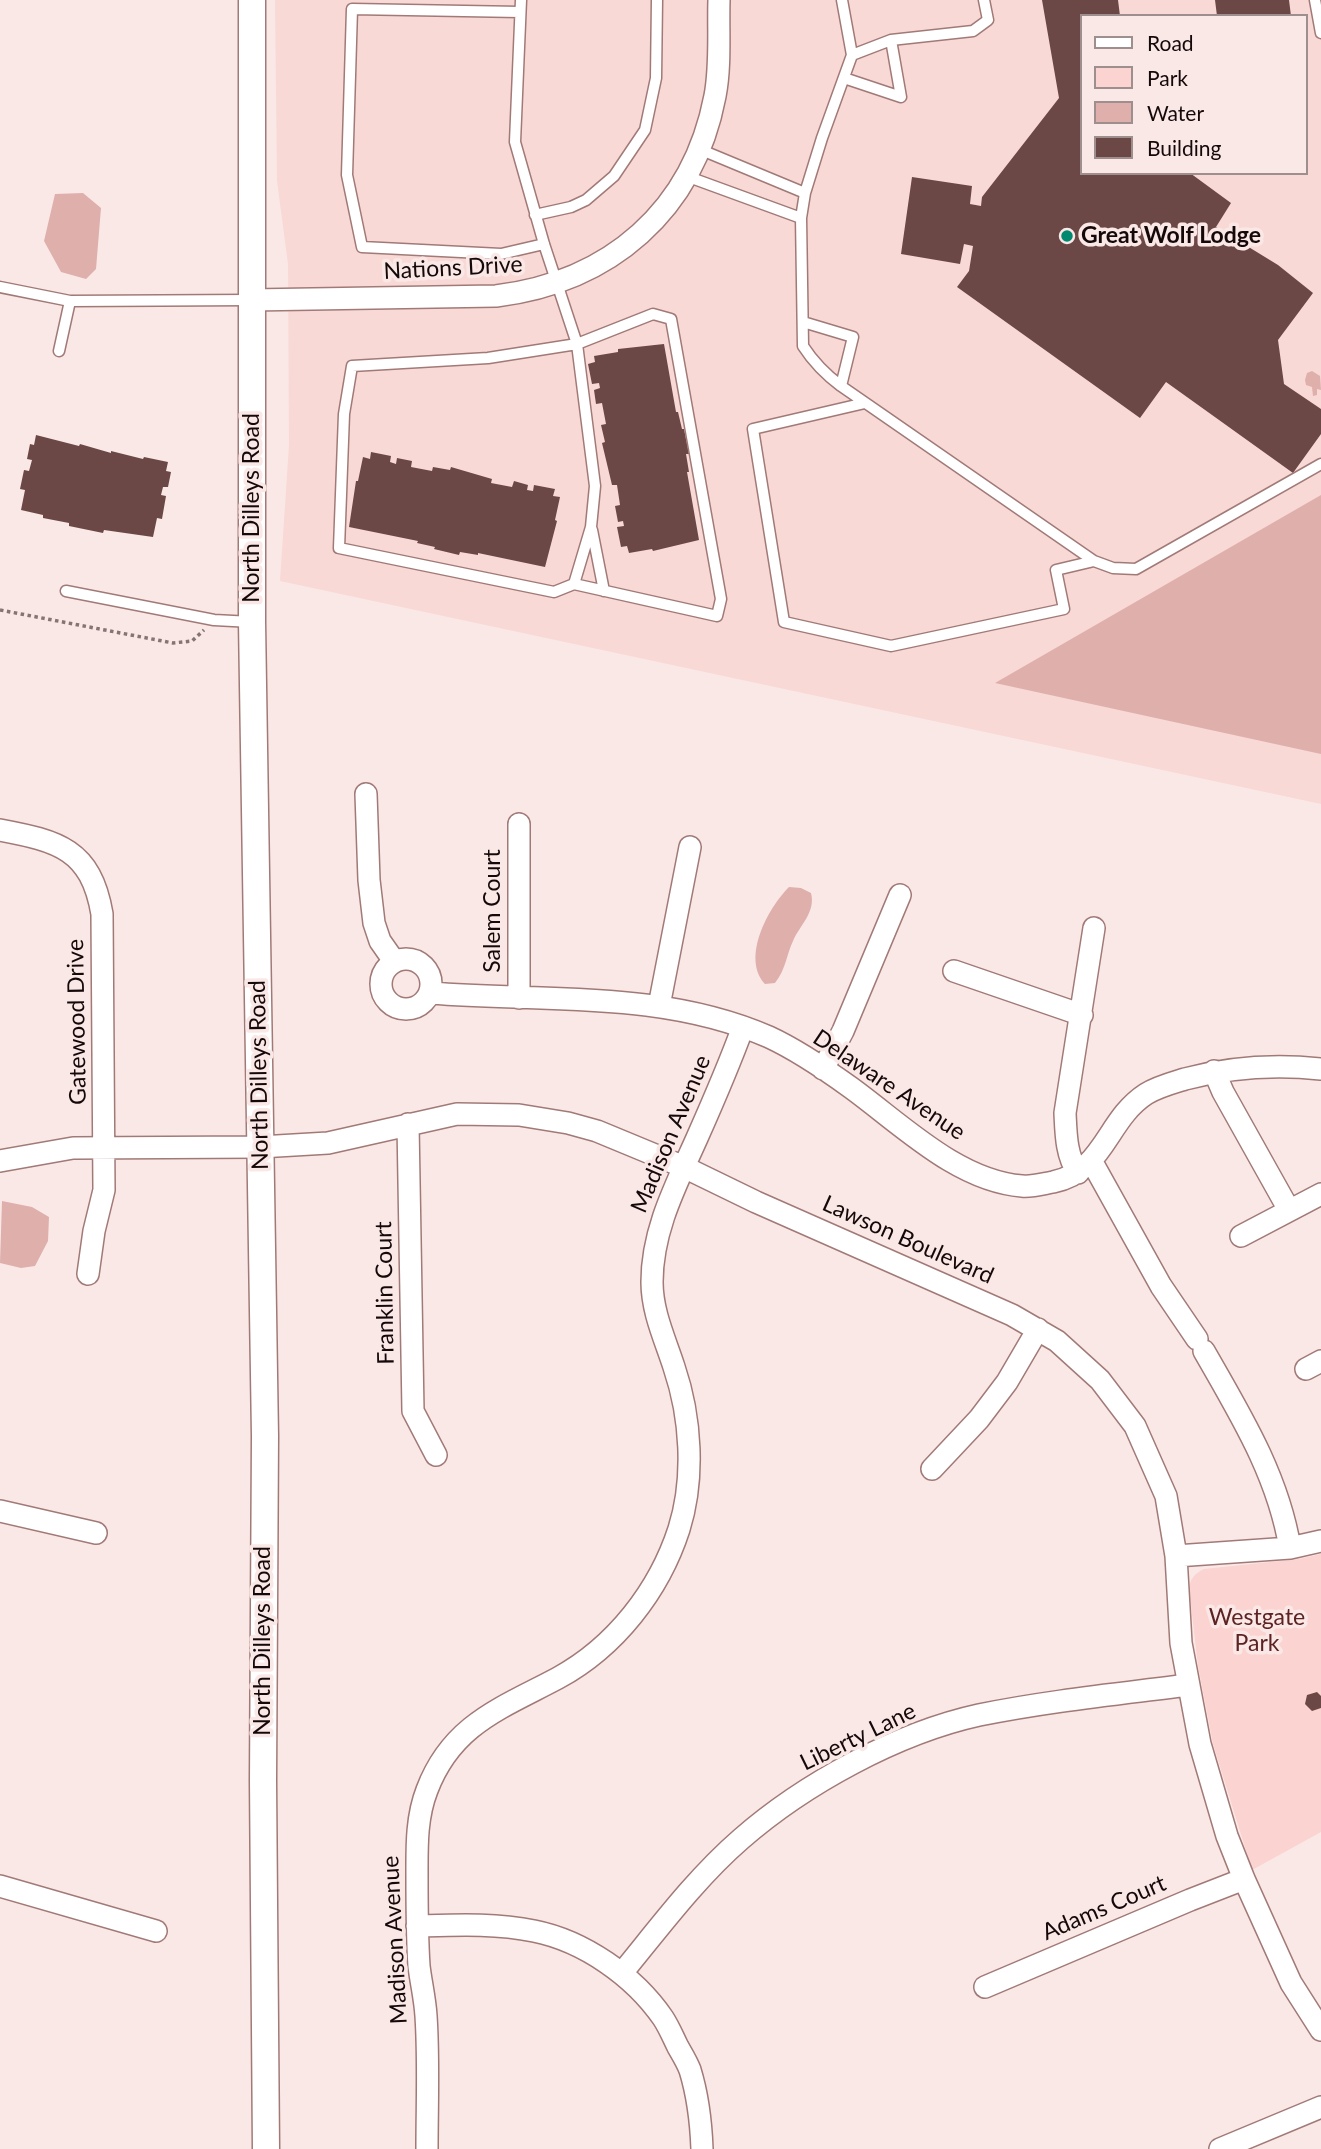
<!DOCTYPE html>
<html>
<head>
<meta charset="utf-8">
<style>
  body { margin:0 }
  #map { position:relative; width:1321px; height:2149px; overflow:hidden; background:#fae8e7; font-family:Lato,sans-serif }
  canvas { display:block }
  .legend { position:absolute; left:1080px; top:14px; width:228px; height:161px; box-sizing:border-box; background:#fae8e7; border:2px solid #9e8e8e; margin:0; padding:9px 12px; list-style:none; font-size:21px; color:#150808 }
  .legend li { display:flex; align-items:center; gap:14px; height:35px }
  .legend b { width:35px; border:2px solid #9e8e8e }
</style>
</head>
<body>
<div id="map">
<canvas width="1321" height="2149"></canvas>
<ul class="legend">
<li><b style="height:9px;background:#fff"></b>Road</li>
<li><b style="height:19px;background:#fbd3d0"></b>Park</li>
<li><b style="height:19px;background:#dfafac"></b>Water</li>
<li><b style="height:19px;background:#6b4846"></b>Building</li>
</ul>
</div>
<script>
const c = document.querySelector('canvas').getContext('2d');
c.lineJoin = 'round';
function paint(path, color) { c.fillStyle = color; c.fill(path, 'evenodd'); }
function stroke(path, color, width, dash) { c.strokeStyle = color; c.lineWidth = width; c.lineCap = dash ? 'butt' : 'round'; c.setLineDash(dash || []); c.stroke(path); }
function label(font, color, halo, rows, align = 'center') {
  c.font = font + ' Lato,sans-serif'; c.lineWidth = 7; c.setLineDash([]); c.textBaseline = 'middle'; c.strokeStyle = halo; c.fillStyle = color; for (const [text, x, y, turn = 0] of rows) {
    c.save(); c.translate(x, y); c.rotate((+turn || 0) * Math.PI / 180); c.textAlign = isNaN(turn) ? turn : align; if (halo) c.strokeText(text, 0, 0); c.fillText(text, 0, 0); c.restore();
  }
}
paint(new Path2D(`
  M 275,0 L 1321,0 L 1321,804 L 280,581 L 289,445 L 288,264 L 277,181 ZM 1081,16 L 1305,16 L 1305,173 L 1081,173 Z`), '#f8d9d6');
paint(new Path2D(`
  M 1321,1554 L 1321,1832 L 1252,1870 L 1213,1744 L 1198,1666 L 1189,1588 C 1191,1578 1194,1574 1204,1569 L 1299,1559 Z`), '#fbd3d0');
paint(new Path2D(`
  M 83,193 L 101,208 L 96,269 L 86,279 L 61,272 L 44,241 L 55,194 Z
  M 1312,371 L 1320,376 L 1321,390 L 1317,389 L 1317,395 L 1313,396 L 1312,387 L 1306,385 L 1305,380 L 1307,373 Z
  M 1321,495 L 1321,754 L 995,683 Z
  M 789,887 L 801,888 L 811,893 C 816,912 800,925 793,941 C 786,956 786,969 775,983 L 765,984 C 741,958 768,908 789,887 Z
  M 2,1201 L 32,1207 L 49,1217 L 48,1241 L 35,1266 L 21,1268 L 0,1263 Z`), '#dfafac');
paint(new Path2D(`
  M 1042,0 L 1118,0 L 1120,16 L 1081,16 L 1081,173 L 1190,173 L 1231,203 L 1216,227 L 1278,265 L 1313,293 L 1278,340 L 1284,384 L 1321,409 L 1321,434 L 1293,473 L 1166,382 L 1140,418 L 957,287 L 969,271 L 973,246 L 964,244 L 960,264 L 901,254 L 912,177 L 972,186 L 970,204 L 981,206 L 982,197 L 1059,98 Z
  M 1215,0 L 1289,0 L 1291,16 L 1217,16 Z
  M 664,344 L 676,412 L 678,412 L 682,429 L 684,429 L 689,454 L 686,454 L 689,472 L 687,472 L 699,540 L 653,551 L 652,549 L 629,553 L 627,546 L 621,547 L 617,527 L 624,526 L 623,521 L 618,522 L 615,506 L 620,505 L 617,485 L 612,485 L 602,443 L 605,442 L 601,425 L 606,424 L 602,403 L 596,404 L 594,390 L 600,388 L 599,383 L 592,384 L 588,364 L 595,362 L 594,356 L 618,352 L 618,349 Z
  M 36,435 L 79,446 L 80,444 L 111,453 L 111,451 L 143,459 L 144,457 L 168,462 L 166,471 L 171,472 L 168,487 L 163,487 L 161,495 L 166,496 L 162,519 L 157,518 L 153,537 L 104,530 L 103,533 L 69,526 L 69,523 L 43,518 L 43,515 L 21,510 L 25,490 L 20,489 L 24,470 L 29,471 L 32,460 L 27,459 L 30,444 L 34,445 Z
  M 371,452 L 391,456 L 390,462 L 396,464 L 397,458 L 412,461 L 411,467 L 432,471 L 433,467 L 450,470 L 451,467 L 492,479 L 491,483 L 512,487 L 514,481 L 528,485 L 527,490 L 533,491 L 534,485 L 555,489 L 553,496 L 560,497 L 555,520 L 557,521 L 545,567 L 478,553 L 478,555 L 460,552 L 459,555 L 434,549 L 435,547 L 417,543 L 418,541 L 349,527 L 356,481 L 358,481 L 363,457 L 370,459 Z
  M 1317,1692 L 1321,1696 L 1321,1708 L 1312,1711 L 1305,1704 L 1307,1695 Z`), '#6b4846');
const service = new Path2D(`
  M 521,0 L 515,142 L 544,244 L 577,344 L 595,486 L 591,527 L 574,584
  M 842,0 L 852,55
  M 984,0 L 988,20 L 973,31 L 891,40 L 852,55 L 822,138 L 805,193 L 801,218 L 803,346 C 814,363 825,374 841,386 L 1094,561 L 1113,568 L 1136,569 L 1321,464
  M 1315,0 L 1321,33
  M 520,12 L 352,9 L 347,175 L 362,247 L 501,254 L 544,244
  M 844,78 L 901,97 L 891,40
  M 699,149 L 805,193
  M 686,176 L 801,218
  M 535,215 L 571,207 L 586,200 L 614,176 L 645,130 L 656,78 L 657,0
  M 0,287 L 70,301 L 251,300
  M 653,314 L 671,319 L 721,599 L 717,616 L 574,584 L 554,592 L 339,548 L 344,414 L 352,366 L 488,358 L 577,344 Z
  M 803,322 L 853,337 L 841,386
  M 59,351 L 70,301
  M 865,403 L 753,429 L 784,622 L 891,646 L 1064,609 L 1056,570 L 1094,561
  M 592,530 L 604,591
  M 66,591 L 214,620 L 252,622`);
const minor = new Path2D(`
  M 251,300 L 496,296 C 610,282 693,211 715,96 C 721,65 718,31 719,0
  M 366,794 L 369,880 L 374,923 L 380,941 L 394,961
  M 519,824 L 519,998
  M 0,830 C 58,841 91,849 102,914 L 104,1190 L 94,1231 L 88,1274
  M381 984a25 25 0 1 1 50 0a25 25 0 1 1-50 0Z
  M 954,971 L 1082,1015
  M 431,993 C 544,1002 662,990 769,1037 C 797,1050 825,1069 850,1087 C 900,1123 957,1181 1022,1186 C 1032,1187 1042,1184 1053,1182 C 1105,1171 1106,1120 1146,1094 C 1157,1087 1172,1083 1185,1079 C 1230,1067 1274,1064 1321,1069
  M 659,1006 L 690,847
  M 823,1069 L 843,1031 L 900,895
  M 1214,1071 L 1223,1092 L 1289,1210
  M 408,1124 L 413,1411 L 436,1455
  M 0,1161 L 73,1148 L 260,1147 L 328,1143 L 457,1114 L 519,1115 L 568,1123 L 597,1131 L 684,1167 L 756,1202 L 1012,1315 L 1057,1341 L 1100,1380 L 1135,1426 L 1166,1496 L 1176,1556 L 1181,1643 L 1200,1744 L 1227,1836 L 1244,1879 L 1291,1983 L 1321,2030
  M 1092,1162 L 1161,1286 L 1197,1339
  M 1078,1173 C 1066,1155 1066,1134 1065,1113 L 1094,928
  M 1241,1236 L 1321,1194
  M 1204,1351 C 1240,1414 1278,1475 1290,1548
  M 1306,1369 L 1321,1361
  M 932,1469 L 979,1419 L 1007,1382 L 1038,1329
  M 0,1511 L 96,1533
  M 1176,1556 L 1290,1548 L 1321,1541
  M 0,1886 L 156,1931
  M 417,1926 C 456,1925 495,1923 534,1931 C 584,1941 634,1976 663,2018 C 669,2027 673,2037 678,2047 C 682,2054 687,2062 690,2070 C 698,2096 701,2122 702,2149
  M 622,1973 C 659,1928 696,1878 741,1839 C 804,1784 897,1733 979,1715 C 1048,1701 1118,1694 1188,1685
  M 985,1987 L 1190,1900 L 1244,1879
  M 427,2149 C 427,2105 429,2060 426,2016 C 425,1999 421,1983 419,1966 C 417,1936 417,1907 417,1877 C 417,1848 416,1818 427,1790 C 452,1724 502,1708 558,1678 C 615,1647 659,1591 679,1529 C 695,1478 691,1417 674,1367 C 665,1339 652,1312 652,1282 C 652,1230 676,1185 697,1138 C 713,1102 729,1065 743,1027
  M 1220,2149 L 1321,2107`);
const tertiary = new Path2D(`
  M 252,0 L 252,622 L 265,1436 L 263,1780 L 266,2149`);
stroke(service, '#a17a77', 13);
stroke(minor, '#a17a77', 24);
stroke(tertiary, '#a17a77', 29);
stroke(new Path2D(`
  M 0,610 L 173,643 L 192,641 L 204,630`), '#847574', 3.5, [3.5, 3.5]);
stroke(service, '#fff', 10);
stroke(minor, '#fff', 21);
stroke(tertiary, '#fff', 26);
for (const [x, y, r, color] of [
  [1067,236,7,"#01896f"]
]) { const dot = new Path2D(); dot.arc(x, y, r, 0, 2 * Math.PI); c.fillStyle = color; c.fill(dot); stroke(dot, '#fae8e7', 2.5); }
label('bold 23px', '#150808', '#fae8e7', [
  ["Great Wolf Lodge",1081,236]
], 'left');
label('23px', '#150808', '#fae8e7', [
  ["Nations Drive",453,268,-3],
  ["North Dilleys Road",252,508,-90],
  ["Salem Court",493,911,-90],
  ["Gatewood Drive",77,1022,-91],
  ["North Dilleys Road",259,1075,-91],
  ["Delaware Avenue",889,1085,34],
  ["Madison Avenue",671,1134,-67],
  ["Lawson Boulevard",908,1240,24],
  ["Franklin Court",385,1293,-91],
  ["North Dilleys Road",263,1641,-90],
  ["Liberty Lane",858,1737,-26],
  ["Adams Court",1104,1908,-23],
  ["Madison Avenue",395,1940,-93]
]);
label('23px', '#5d2323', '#fae8e7', [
  ["Westgate",1257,1618],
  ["Park",1257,1644]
]);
</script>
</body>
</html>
